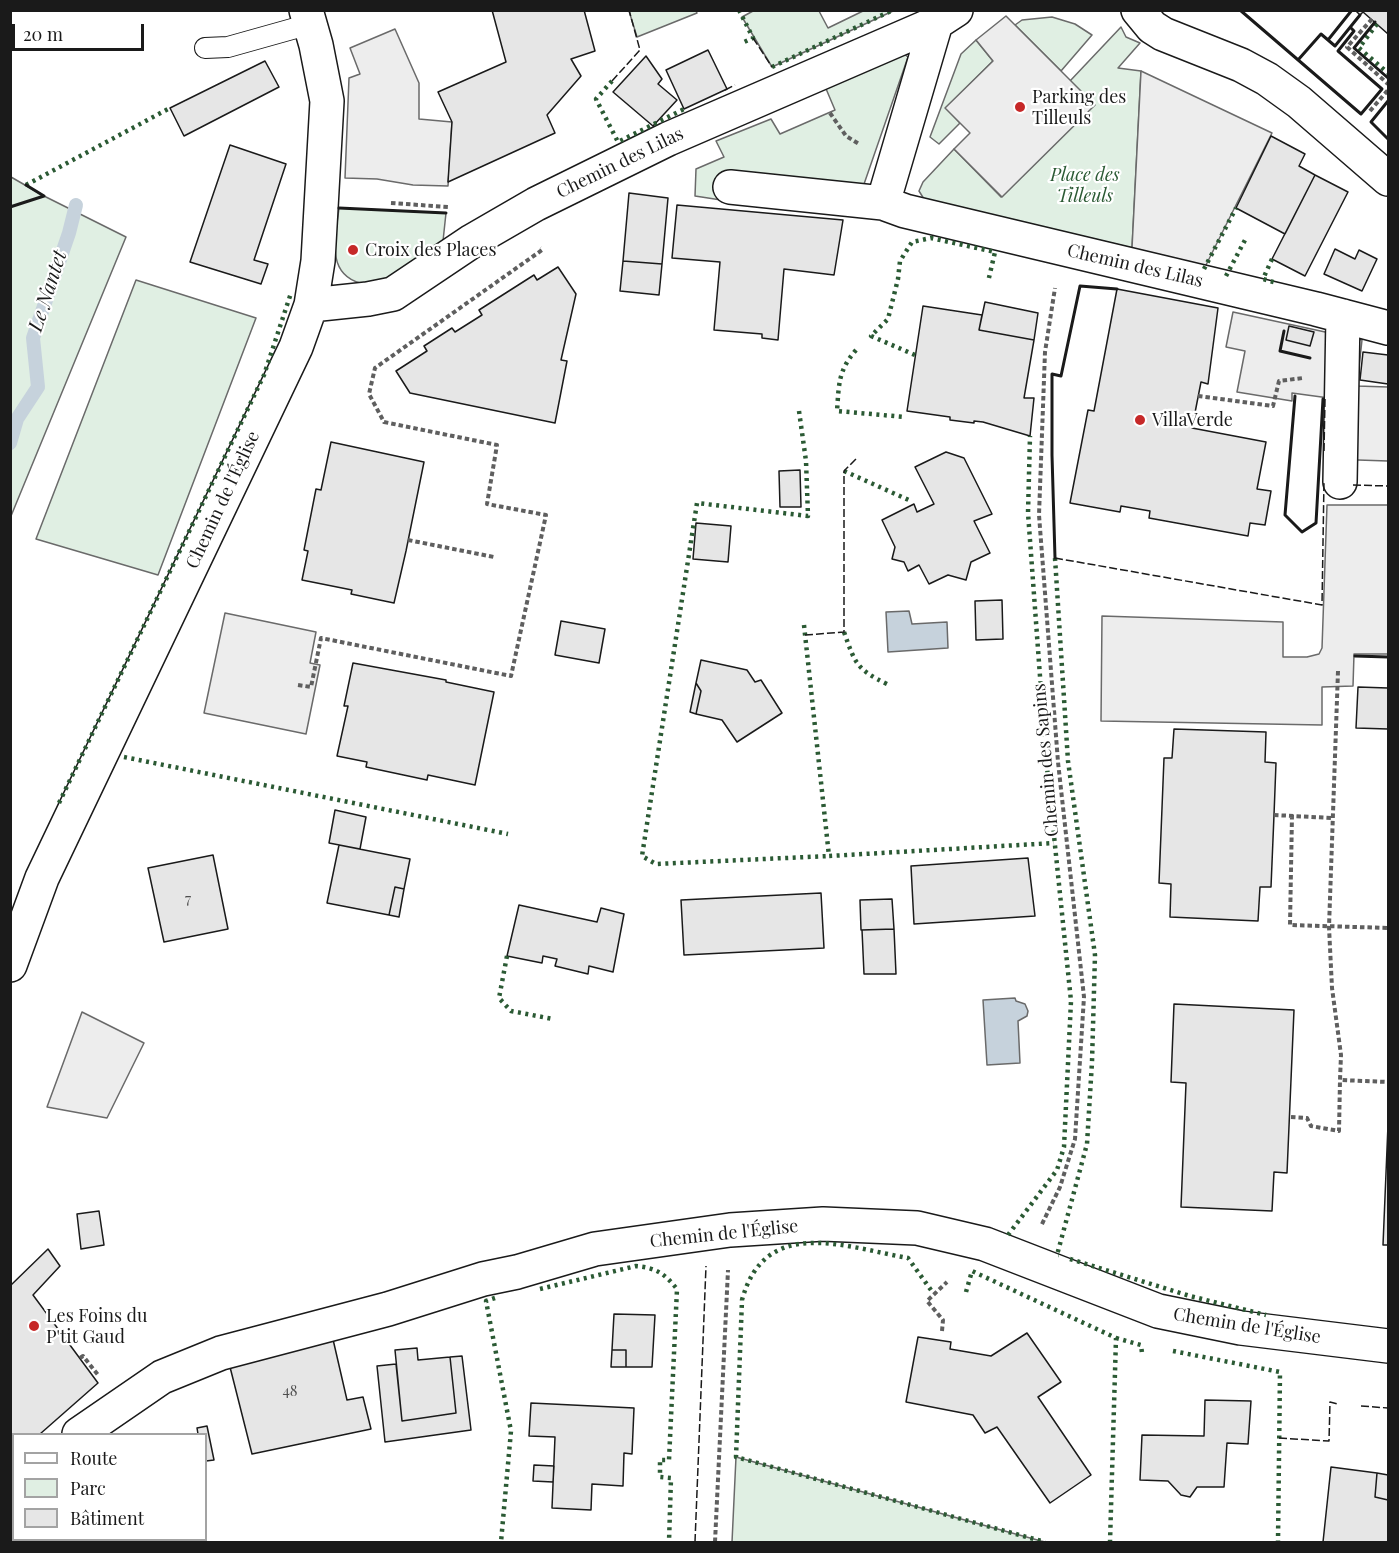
<!DOCTYPE html>
<html>
<head>
<meta charset="utf-8">
<style>
  body { margin:0 }
  #map { position:relative; width:1399px; height:1553px; overflow:hidden; background:#fff; font-family:"Playfair Display",serif }
  canvas { display:block }
  .frame { position:absolute; inset:0; border:12px solid #1a1a1a; pointer-events:none }
  .legend { position:absolute; left:12px; top:1433px; width:195px; height:108px; box-sizing:border-box; background:#fff; border:2px solid #a3a3a3; margin:0; padding:8px 10px; list-style:none; font-size:18px; color:#1a1a1a }
  .legend li { display:flex; align-items:center; gap:12px; height:30px }
  .legend b { width:30px; border:2px solid #a3a3a3 }
  .scale { position:absolute; left:12px; top:24px; width:132px; height:27px; box-sizing:border-box; border:3px solid #1a1a1a; border-top:0; padding-left:8px; font-size:18px; line-height:21px; white-space:nowrap; color:#1a1a1a; -webkit-text-stroke:4px #fff; paint-order:stroke }
</style>
</head>
<body>
<div id="map">
<canvas width="1399" height="1553"></canvas>
<div class="frame"></div>
<ul class="legend">
<li><b style="height:8px;background:#fff"></b>Route</li>
<li><b style="height:16px;background:#e0efe3"></b>Parc</li>
<li><b style="height:16px;background:#e6e6e6"></b>Bâtiment</li>
</ul>
<div class="scale">20 m</div>
</div>
<script>
const c = document.querySelector('canvas').getContext('2d');
c.lineJoin = 'round';
function paint(path, color) { c.fillStyle = color; c.fill(path, 'evenodd'); }
function stroke(path, color, width, dash) { c.strokeStyle = color; c.lineWidth = width; c.lineCap = dash ? 'butt' : 'round'; c.setLineDash(dash || []); c.stroke(path); }
function label(font, color, halo, rows, align = 'center') {
  c.font = font + ' "Playfair Display",serif'; c.lineWidth = 4.5; c.setLineDash([]); c.textBaseline = 'middle'; c.strokeStyle = halo; c.fillStyle = color; for (const [text, x, y, turn = 0] of rows) {
    c.save(); c.translate(x, y); c.rotate((+turn || 0) * Math.PI / 180); c.textAlign = isNaN(turn) ? turn : align; if (halo) c.strokeText(text, 0, 0); c.fillText(text, 0, 0); c.restore();
  }
}
const green = new Path2D(`
  M 696,11 L 697,13 L 637,37 L 629,11 Z
  M 753,11 L 819,11 L 828,28 L 863,11 L 893,11 L 772,67 L 742,17 Z
  M 1052,17 L 1075,24 L 1092,35 L 1061,71 L 1015,25 L 1022,20 Z
  M 1121,27 L 1126,37 L 1140,43 L 1118,68 L 1141,71 L 1132,248 L 924,199 L 919,191 L 923,182 L 954,149 L 1001,197 L 1094,105 L 1070,81 Z
  M 976,40 L 993,61 L 946,108 L 960,123 L 939,144 L 930,137 L 961,54 Z
  M 904,54 L 908,57 L 863,187 L 721,200 L 695,196 L 696,169 L 724,157 L 716,141 L 771,119 L 780,134 L 835,110 L 824,84 Z
  M 11,177 L 44,196 L 126,237 L 11,516 Z
  M 339,208 L 446,213 L 443,241 C 427,253 405,273 387,282 C 380,286 368,286 360,283 C 325,273 336,235 339,208 Z
  M 136,280 L 256,318 L 158,575 L 36,539 Z
  M 736,1457 L 1041,1541 L 1045,1542 L 732,1542 Z
  M 11,1488 L 13,1488 L 14,1540 L 183,1540 L 184,1542 L 11,1542 Z`);
paint(green, '#e0efe3');
stroke(green, '#6a6a6a', 1.5);
const parking = new Path2D(`
  M 1006,16 L 1095,105 L 1002,197 L 954,149 L 970,133 L 945,108 L 993,61 L 976,40 Z
  M 395,29 L 419,83 L 419,119 L 452,122 L 448,186 L 413,185 L 377,179 L 345,178 L 349,78 L 360,74 L 350,48 Z
  M 1141,71 L 1272,133 L 1204,269 L 1132,248 Z
  M 1233,312 L 1362,340 L 1357,386 L 1388,387 L 1388,461 L 1328,459 L 1329,398 L 1292,393 L 1292,401 L 1237,392 L 1245,351 L 1226,347 Z
  M 1327,505 L 1388,505 L 1388,654 L 1354,654 L 1353,686 L 1322,687 L 1322,725 L 1101,721 L 1102,616 L 1283,622 L 1283,657 L 1307,657 L 1319,654 L 1322,648 Z
  M 225,613 L 316,632 L 310,663 L 320,665 L 306,734 L 204,713 Z
  M 82,1012 L 144,1043 L 107,1118 L 47,1107 Z`);
paint(parking, '#ededed');
stroke(parking, '#6a6a6a', 1.5);
const water = new Path2D(`
  M 909,611 L 912,624 L 947,622 L 948,648 L 888,652 L 886,612 Z
  M 1015,998 L 1016,1001 L 1025,1004 L 1028,1011 L 1027,1016 L 1018,1021 L 1020,1063 L 987,1065 L 983,1000 Z`);
paint(water, '#c6d2dc');
stroke(water, '#6a6a6a', 1.5);
stroke(new Path2D(`
  M 10,443 L 17,419 L 38,387 L 33,338 L 69,233 L 76,205`), '#c6d2dc', 14);
const building = new Path2D(`
  M 492,10 L 584,10 L 595,51 L 571,59 L 581,76 L 547,115 L 555,133 L 448,182 L 452,122 L 438,92 L 506,62 Z
  M 1355,10 L 1388,10 L 1388,34 L 1363,12 L 1360,15 Z
  M 708,50 L 727,89 L 684,109 L 666,70 Z
  M 646,56 L 662,79 L 658,84 L 677,100 L 653,126 L 613,92 Z
  M 265,61 L 279,87 L 184,136 L 170,108 Z
  M 1271,136 L 1305,154 L 1299,166 L 1315,175 L 1285,234 L 1236,208 Z
  M 230,145 L 286,164 L 254,260 L 268,264 L 261,284 L 190,262 Z
  M 1315,175 L 1348,192 L 1305,276 L 1272,259 Z
  M 629,193 L 668,198 L 662,264 L 623,261 Z
  M 677,205 L 843,220 L 834,275 L 784,269 L 778,340 L 762,338 L 762,334 L 714,330 L 720,262 L 672,258 Z
  M 1335,249 L 1355,259 L 1359,250 L 1377,259 L 1362,291 L 1324,274 Z
  M 623,261 L 662,264 L 659,295 L 620,291 Z
  M 558,267 L 576,294 L 561,360 L 567,361 L 555,423 L 410,393 L 396,371 L 427,351 L 424,346 L 452,328 L 455,332 L 482,315 L 479,310 L 534,275 L 537,280 Z
  M 1117,289 L 1218,308 L 1208,384 L 1201,382 L 1192,428 L 1266,442 L 1257,489 L 1271,491 L 1265,525 L 1250,523 L 1248,536 L 1149,518 L 1150,511 L 1121,506 L 1120,512 L 1070,503 L 1088,410 L 1094,411 Z
  M 985,302 L 1038,313 L 1034,340 L 979,330 Z
  M 923,306 L 982,315 L 979,330 L 1034,340 L 1024,398 L 1034,398 L 1030,436 L 983,422 L 974,421 L 974,423 L 950,420 L 950,417 L 907,411 Z
  M 1289,326 L 1314,332 L 1310,346 L 1286,340 Z
  M 1363,352 L 1388,355 L 1388,384 L 1360,380 Z
  M 331,442 L 424,462 L 406,551 L 394,603 L 351,594 L 352,590 L 302,580 L 308,551 L 304,550 L 316,489 L 321,490 Z
  M 946,452 L 964,458 L 992,514 L 974,521 L 990,553 L 971,562 L 966,580 L 948,575 L 929,584 L 919,565 L 908,571 L 904,562 L 892,559 L 895,547 L 882,520 L 914,504 L 917,512 L 934,504 L 915,467 Z
  M 800,470 L 801,507 L 780,507 L 779,471 Z
  M 696,523 L 731,526 L 728,562 L 693,559 Z
  M 1002,600 L 1003,639 L 976,640 L 975,601 Z
  M 561,621 L 605,629 L 599,663 L 555,655 Z
  M 701,660 L 747,670 L 755,682 L 761,680 L 782,713 L 737,742 L 722,720 L 696,714 L 701,691 L 696,683 Z
  M 353,663 L 446,680 L 446,682 L 494,692 L 475,785 L 428,775 L 427,780 L 366,767 L 367,762 L 337,756 L 348,706 L 344,706 Z
  M 696,683 L 701,691 L 696,714 L 690,712 Z
  M 1358,687 L 1388,688 L 1388,729 L 1356,728 Z
  M 1174,729 L 1266,732 L 1265,762 L 1276,763 L 1274,815 L 1271,887 L 1260,887 L 1258,921 L 1170,917 L 1171,884 L 1159,883 L 1164,758 L 1172,758 Z
  M 335,810 L 366,817 L 360,849 L 329,843 Z
  M 339,845 L 410,859 L 404,889 L 395,887 L 389,915 L 327,903 Z
  M 213,855 L 228,929 L 164,942 L 148,868 Z
  M 1028,858 L 1035,916 L 914,924 L 911,866 Z
  M 395,887 L 404,889 L 399,917 L 389,915 Z
  M 821,893 L 824,948 L 684,955 L 681,900 Z
  M 892,899 L 894,929 L 861,930 L 860,900 Z
  M 519,905 L 597,922 L 601,908 L 624,914 L 613,972 L 589,966 L 588,974 L 555,966 L 557,959 L 543,956 L 542,963 L 507,956 Z
  M 894,929 L 896,974 L 864,974 L 862,930 Z
  M 1174,1004 L 1294,1010 L 1287,1173 L 1274,1172 L 1272,1211 L 1181,1207 L 1186,1083 L 1171,1082 Z
  M 1388,1125 L 1388,1245 L 1383,1245 Z
  M 99,1211 L 104,1245 L 81,1249 L 77,1214 Z
  M 48,1249 L 60,1266 L 33,1295 L 98,1383 L 40,1434 L 14,1434 L 14,1459 L 10,1461 L 10,1286 Z
  M 614,1314 L 655,1315 L 652,1367 L 626,1367 L 626,1350 L 612,1350 Z
  M 1027,1333 L 1061,1382 L 1038,1397 L 1091,1475 L 1050,1503 L 997,1427 L 985,1433 L 973,1415 L 906,1402 L 918,1337 L 951,1342 L 950,1349 L 991,1356 Z
  M 332,1335 L 347,1400 L 363,1397 L 371,1429 L 252,1454 L 230,1367 Z
  M 417,1348 L 418,1360 L 450,1357 L 456,1413 L 402,1421 L 395,1350 Z
  M 612,1350 L 626,1350 L 626,1367 L 611,1367 Z
  M 462,1356 L 471,1430 L 385,1442 L 377,1366 L 396,1364 L 402,1421 L 456,1413 L 450,1357 Z
  M 1205,1400 L 1251,1401 L 1248,1444 L 1227,1443 L 1224,1487 L 1197,1487 L 1190,1497 L 1181,1495 L 1168,1481 L 1140,1480 L 1142,1435 L 1204,1436 Z
  M 531,1403 L 634,1408 L 632,1454 L 624,1453 L 623,1486 L 592,1484 L 591,1510 L 552,1508 L 555,1437 L 529,1436 Z
  M 207,1426 L 214,1460 L 206,1461 L 206,1434 L 198,1434 L 197,1428 Z
  M 534,1465 L 554,1466 L 553,1482 L 533,1481 Z
  M 1331,1467 L 1377,1473 L 1375,1497 L 1388,1500 L 1388,1542 L 1323,1542 Z
  M 1377,1473 L 1388,1475 L 1388,1500 L 1375,1497 Z`);
paint(building, '#e6e6e6');
stroke(building, '#1a1a1a', 1.5);
const lane = new Path2D(`
  M 205,48 L 228,47 L 310,24`);
const street = new Path2D(`
  M 936,23 L 883,203 L 905,211 L 1316,309 L 1388,328
  M 730,187 L 883,203
  M 311,305 L 368,299 L 393,294 L 472,241 L 536,204 L 668,139 L 936,23 L 956,10
  M 1340,482 L 1343,316
  M 10,965 L 42,878 L 296,347 L 311,305 L 318,261 L 327,101 L 316,45 L 306,10
  M 79,1434 L 162,1377 L 221,1353 L 388,1309 L 483,1279 L 517,1272 L 595,1249 L 730,1230 L 823,1224 L 917,1228 L 985,1244 L 1158,1311 L 1241,1328 L 1388,1346
  M 10,1470 L 14,1470`);
const secondary = new Path2D(`
  M 1138,10 L 1152,27 L 1163,34 L 1241,65 L 1267,79 L 1299,102 L 1388,179`);
stroke(lane, '#1a1a1a', 22);
stroke(street, '#1a1a1a', 36);
stroke(secondary, '#1a1a1a', 36);
stroke(new Path2D(`
  M 1372,19 L 1347,47 L 1388,84
  M 1370,111 L 1388,90
  M 830,113 L 846,136 L 859,144
  M 391,203 L 448,207
  M 1198,396 L 1273,406 L 1279,381 L 1303,378
  M 408,540 L 494,557
  M 1338,671 L 1329,927 L 1332,988 L 1341,1055 L 1340,1080 L 1388,1082
  M 298,685 L 311,687 L 321,638 L 511,676 L 546,515 L 487,504 L 497,445 L 384,422 L 369,394 L 375,368 L 542,250 L 540,248
  M 1274,815 L 1332,818
  M 1292,815 L 1290,925 L 1388,928
  M 1291,1117 L 1307,1118 L 1311,1126 L 1339,1131 L 1340,1080
  M 1042,1224 L 1060,1187 L 1075,1139 L 1084,997 L 1058,762 L 1039,515 L 1045,352 L 1055,288
  M 942,1331 L 943,1320 L 927,1301 L 947,1282
  M 80,1358 L 83,1356 L 98,1375
  M 715,1542 L 728,1270`), '#5f5f5f', 4, [4.5, 3]);
stroke(lane, '#fff', 20);
stroke(street, '#fff', 33);
stroke(secondary, '#fff', 33);
stroke(new Path2D(`
  M 739,10 L 753,38 L 742,43
  M 1377,24 L 1359,48 L 1388,73
  M 772,67 L 893,10
  M 612,81 L 596,99 L 618,142 L 684,109
  M 26,185 L 170,108
  M 1272,259 L 1263,279 L 1277,283
  M 1204,269 L 1236,208
  M 1226,276 L 1245,240
  M 856,350 C 838,371 839,384 837,411 L 905,417
  M 915,355 L 871,336 L 888,319 L 898,279 L 900,261 L 912,242 L 931,238 L 995,252 L 988,282
  M 799,411 L 806,461 L 808,516 L 697,503 L 642,856 L 656,864 L 829,856
  M 844,471 L 911,501
  M 1055,558 L 1068,761 L 1095,955 L 1092,1062 L 1087,1144 L 1057,1255 L 1059,1255
  M 804,625 L 829,856 L 1054,843
  M 844,632 C 855,663 856,669 887,684
  M 124,757 L 508,834
  M 59,803 L 264,375 L 291,293
  M 507,956 L 499,998 L 511,1011 L 553,1019
  M 1008,1235 L 1057,1170 L 1064,1147 L 1071,1001 L 1046,758 L 1028,513 L 1030,436
  M 1070,1259 L 1190,1296 L 1266,1315
  M 540,1289 L 636,1266 C 656,1268 664,1273 677,1289 L 669,1460 L 660,1460 L 660,1477 L 671,1478 L 669,1542
  M 931,1290 L 908,1258 C 845,1247 765,1215 742,1300 L 736,1457 L 1045,1542
  M 966,1292 L 972,1271 L 1116,1338 L 1110,1542
  M 495,1298 L 486,1301 L 511,1431 L 501,1542
  M 1116,1338 L 1141,1345 L 1142,1353
  M 1173,1351 L 1280,1372 L 1278,1542`), '#2b5a34', 4.5, [3, 4.5]);
stroke(new Path2D(`
  M 753,38 L 772,67
  M 612,81 L 640,50 L 629,10
  M 725,90 L 735,85
  M 1324,451 L 1325,399
  M 1353,485 L 1388,486
  M 1055,558 L 1322,605 L 1324,481
  M 805,635 L 844,632 L 844,471 L 858,457
  M 1361,1406 L 1388,1408
  M 1279,1438 L 1329,1441 L 1330,1402 L 1338,1404
  M 183,1540 L 184,1542
  M 695,1542 L 706,1266`), '#1a1a1a', 1.5, [8, 3]);
stroke(new Path2D(`
  M 1240,10 L 1361,114 L 1382,89 L 1338,51 L 1354,31 L 1351,28
  M 1375,22 L 1354,48 L 1388,78
  M 1328,40 L 1352,10
  M 1298,60 L 1321,34 L 1335,46 L 1360,15
  M 1388,101 L 1371,122 L 1388,139
  M 10,207 L 44,196 L 26,185
  M 339,208 L 446,213
  M 1284,331 L 1280,351 L 1310,358
  M 1295,396 L 1285,515 L 1302,532 L 1316,523 L 1323,399
  M 1055,558 L 1052,455 L 1052,374 L 1061,376 L 1080,286 L 1117,289
  M 1355,656 L 1388,657`), '#1a1a1a', 3);
for (const [x, y, r, color] of [
  [1020,107,6,"#c62828"],
  [353,250,6,"#c62828"],
  [1140,420,6,"#c62828"],
  [34,1326,6,"#c62828"]
]) { const dot = new Path2D(); dot.arc(x, y, r, 0, 2 * Math.PI); c.fillStyle = color; c.fill(dot); stroke(dot, '#fff', 2); }
label('15px', '#4d4d4d', null, [
  ["7",188,899],
  ["48",290,1391]
]);
label('18px', '#1a1a1a', '#fff', [
  ["Parking des",1032,97],
  ["Tilleuls",1032,118],
  ["Croix des Places",365,250],
  ["VillaVerde",1152,420],
  ["Les Foins du",46,1316],
  ["P'tit Gaud",46,1337]
], 'left');
label('18px', '#1a1a1a', '#fff', [
  ["Chemin des Lilas",620,163,-26],
  ["Chemin des Lilas",1135,266,13],
  ["Chemin de l'Église",223,500,-65],
  ["Chemin des Sapins",1046,760,-95],
  ["Chemin de l'Église",724,1234,-6],
  ["Chemin de l'Église",1247,1326,9]
]);
label('italic 18px', '#2b5a34', '#fff', [
  ["Place des",1085,175],
  ["Tilleuls",1085,196]
]);
label('italic 20px', '#1a1a1a', '#fff', [
  ["Le Nantet",48,291,-72]
]);
</script>
</body>
</html>
